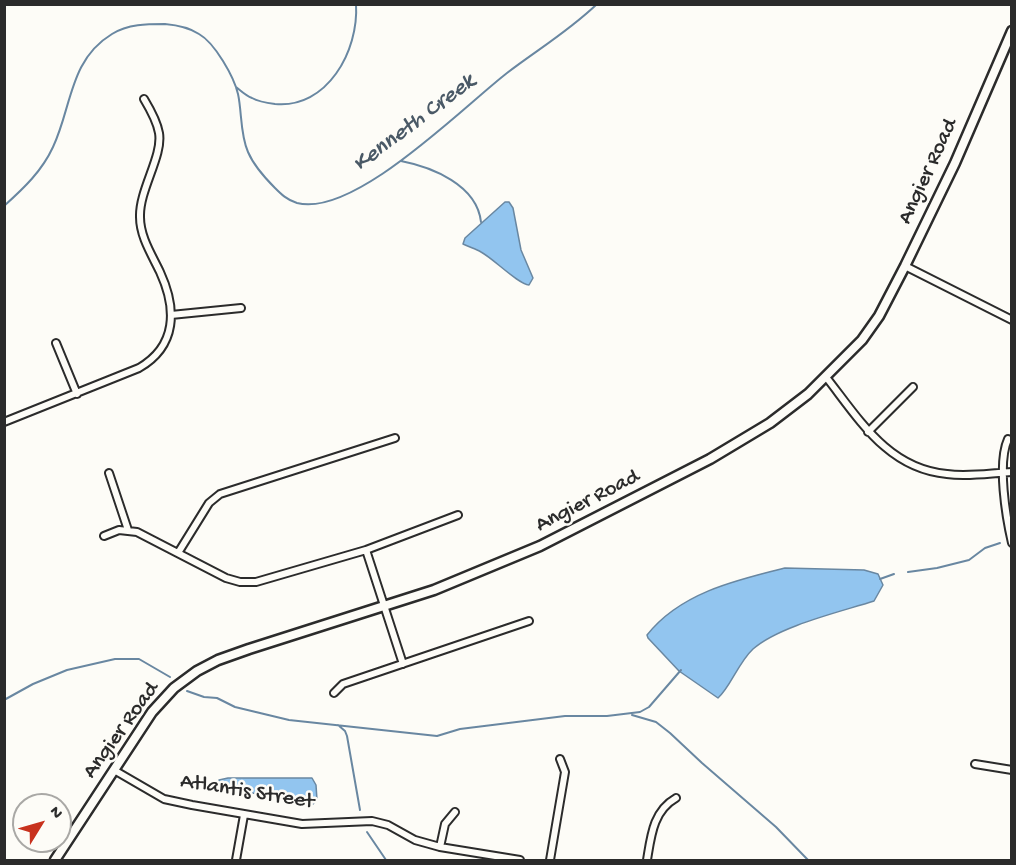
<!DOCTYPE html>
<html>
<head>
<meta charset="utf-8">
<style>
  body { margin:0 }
  #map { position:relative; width:1016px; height:865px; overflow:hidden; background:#fdfcf7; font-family:"Gochi Hand",sans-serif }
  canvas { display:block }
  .frame { position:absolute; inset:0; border:6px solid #2b2b2b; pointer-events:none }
  .north { position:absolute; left:12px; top:793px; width:60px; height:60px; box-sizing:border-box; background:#fdfcf7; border:2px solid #a9a8a5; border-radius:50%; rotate:53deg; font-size:16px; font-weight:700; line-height:24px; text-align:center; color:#2b2b2b }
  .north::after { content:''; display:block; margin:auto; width:21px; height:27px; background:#c8321e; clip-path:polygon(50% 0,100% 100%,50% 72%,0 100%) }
</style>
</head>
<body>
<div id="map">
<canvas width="1016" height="865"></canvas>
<div class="frame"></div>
<div class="north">N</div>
</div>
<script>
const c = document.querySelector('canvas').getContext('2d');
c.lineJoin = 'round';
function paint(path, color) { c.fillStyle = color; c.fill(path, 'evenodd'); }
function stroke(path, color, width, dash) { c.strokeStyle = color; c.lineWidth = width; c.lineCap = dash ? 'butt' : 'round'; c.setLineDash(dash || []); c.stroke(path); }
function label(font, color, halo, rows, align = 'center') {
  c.font = font + ' "Gochi Hand",sans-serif'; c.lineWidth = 5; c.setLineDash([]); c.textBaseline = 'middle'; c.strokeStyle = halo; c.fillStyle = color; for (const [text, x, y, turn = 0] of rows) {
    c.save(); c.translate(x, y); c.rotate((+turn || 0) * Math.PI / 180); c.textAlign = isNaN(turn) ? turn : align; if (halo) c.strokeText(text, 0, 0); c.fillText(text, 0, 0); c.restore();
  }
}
const water = new Path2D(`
  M 505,202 L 509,202 L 513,208 L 521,250 L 533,278 L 529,285 C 518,284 494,259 481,252 C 476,249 469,247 463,244 L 465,238 Z
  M 785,568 L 864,570 L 878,574 L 883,585 L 874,601 C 840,612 779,626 753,649 C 738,663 730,688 718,698 L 679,671 L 648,638 L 647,635 C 680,593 736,580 785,568 Z
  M 228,778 L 312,778 L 316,785 L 317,800 L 313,804 L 219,787 L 219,780 Z`);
paint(water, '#92c5ef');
stroke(water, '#6987a1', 1.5);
stroke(new Path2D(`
  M 236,87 C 241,91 246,96 252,98 C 259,102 267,103 275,104 C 327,109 359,51 356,4
  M 401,161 C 432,167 477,185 481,222
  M 4,206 C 24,188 42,171 53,147 C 72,107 69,60 112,34 C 128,24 147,24 165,24 C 176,25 190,28 199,34 C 215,43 234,77 238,94 C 242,112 240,134 248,152 C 254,166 264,177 275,188 C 281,194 287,200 297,203 C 354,218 463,107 507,73 C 537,50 569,31 597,4
  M 908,572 L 937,568 L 969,560 L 985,548 L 1000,543
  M 880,579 L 894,574
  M 187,691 L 204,697 L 217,698 L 235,707 L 289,720 L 437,736 L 460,729 L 565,716 L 607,716 L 640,712 L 649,707 L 681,670
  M 4,700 L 33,684 L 67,670 L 115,659 L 139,659 L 170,677
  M 632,715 L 656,722 L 670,733 L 702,763 L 776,827 L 808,860
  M 338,725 L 345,731 L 347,736 L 360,810
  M 367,832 L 386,860`), '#6987a1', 2);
const street = new Path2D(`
  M 905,266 L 1012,320
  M 171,315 L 241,308
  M 56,343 L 77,394
  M 826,377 C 859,419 888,469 947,474 C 969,477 990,473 1012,472
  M 4,422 L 139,368 C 177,346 177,309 160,272 C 152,255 140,237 140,217 C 139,190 163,156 159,133 C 157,121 150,109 144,99
  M 868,432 L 913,387
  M 1008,439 C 997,463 1006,517 1012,543
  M 109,473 L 128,530
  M 104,536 L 119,530 L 137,532 L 226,578 L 240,582 L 256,582 L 366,550 L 458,515
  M 366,550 L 403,664
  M 178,553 L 209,503 L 220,494 L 395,438
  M 334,693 L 343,684 L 529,621
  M 975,764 L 1012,770
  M 114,770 L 164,799 L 192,805 L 302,824 L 372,821 L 388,825 L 415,840 L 440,847 L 520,860
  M 440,847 L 445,824 L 455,812
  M 236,860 L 244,815
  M 550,860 L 565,772 L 560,759
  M 647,860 C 651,836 653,811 676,798`);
const secondary = new Path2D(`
  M 55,860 L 152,712 L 174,688 L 197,671 L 218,660 L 249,649 L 434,590 L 540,546 L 710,459 L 770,423 L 808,394 L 862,340 L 879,316 L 905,266 L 955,163 L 1012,31`);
stroke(street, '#2b2b2b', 10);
stroke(secondary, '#2b2b2b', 13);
stroke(street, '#fdfcf7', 6);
stroke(secondary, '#fdfcf7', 8);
label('22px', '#2b2b2b', '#fdfcf7', [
  ["Angier Road",929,172,-65],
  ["Angier Road",588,502,-27],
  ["Angier Road",122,731,-54],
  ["Atlantis Street",247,793,9]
]);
label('italic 24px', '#4a5966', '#fdfcf7', [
  ["Kenneth Creek",415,124,-37]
]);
</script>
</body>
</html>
